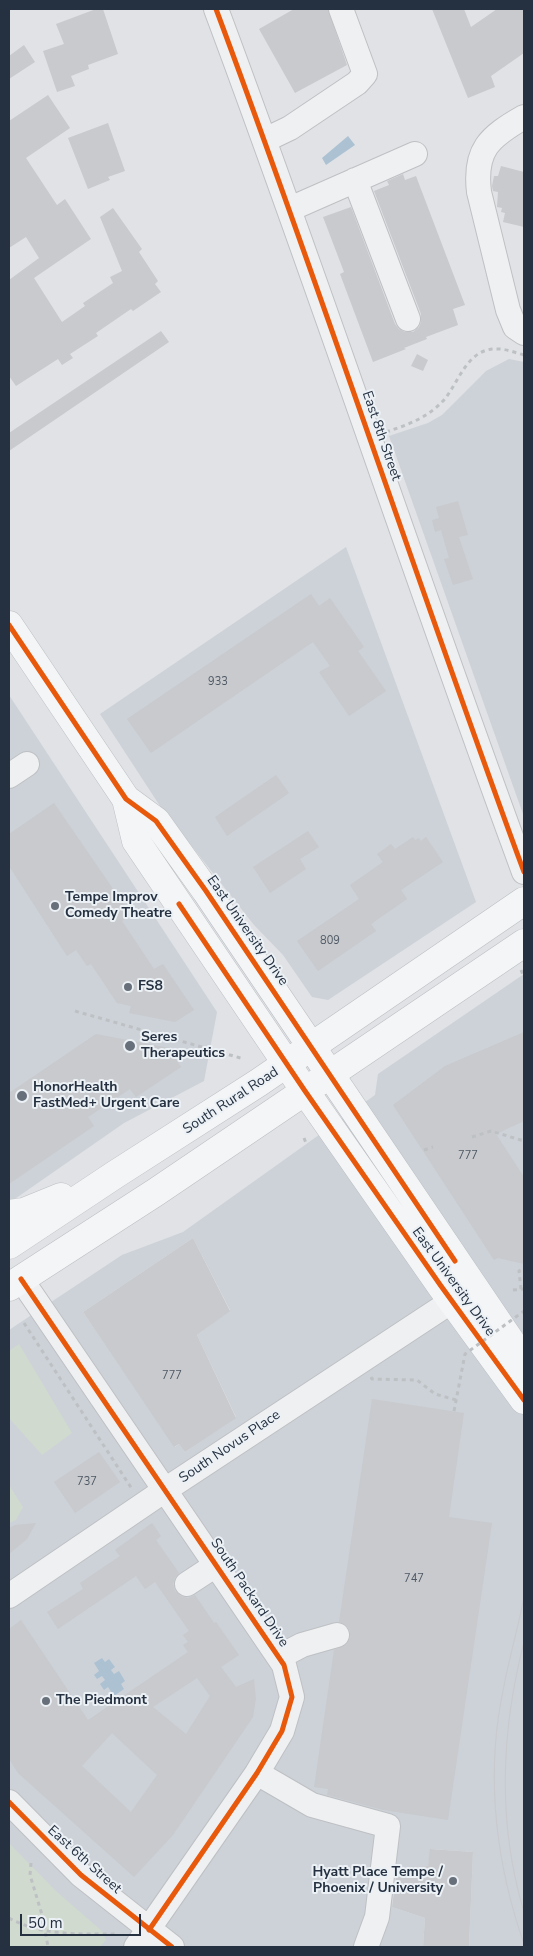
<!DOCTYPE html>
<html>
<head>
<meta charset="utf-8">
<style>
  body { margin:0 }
  #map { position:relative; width:533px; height:1956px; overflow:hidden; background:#e0e2e5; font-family:"Nunito Sans",sans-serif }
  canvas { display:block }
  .frame { position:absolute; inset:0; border:10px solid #253140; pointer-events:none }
  .scale { position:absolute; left:20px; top:1914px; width:121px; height:22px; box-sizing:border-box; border:2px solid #253140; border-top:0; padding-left:6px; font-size:15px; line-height:18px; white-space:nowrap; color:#253140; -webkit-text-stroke:4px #ecf1f6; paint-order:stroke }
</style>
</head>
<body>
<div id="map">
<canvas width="533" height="1956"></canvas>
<div class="frame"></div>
<div class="scale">50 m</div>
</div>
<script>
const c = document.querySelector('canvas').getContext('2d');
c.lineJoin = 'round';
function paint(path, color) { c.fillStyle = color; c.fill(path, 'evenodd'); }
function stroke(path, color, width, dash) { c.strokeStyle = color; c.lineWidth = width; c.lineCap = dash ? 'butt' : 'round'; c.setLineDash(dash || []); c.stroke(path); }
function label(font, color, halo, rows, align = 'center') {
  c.font = font + ' "Nunito Sans",sans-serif'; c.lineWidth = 4; c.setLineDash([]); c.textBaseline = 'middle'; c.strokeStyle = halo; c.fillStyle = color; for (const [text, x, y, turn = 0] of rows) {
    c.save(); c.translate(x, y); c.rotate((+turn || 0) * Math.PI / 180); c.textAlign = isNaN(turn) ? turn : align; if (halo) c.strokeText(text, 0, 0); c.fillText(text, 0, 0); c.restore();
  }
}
paint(new Path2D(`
  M 509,359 L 524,362 L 524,817 L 389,436 L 428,423 L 442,415 L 486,371 Z
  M 346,547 L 476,902 L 328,1000 L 312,997 L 283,955 L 254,925 L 160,806 L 100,714 Z
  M 9,695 L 217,1012 L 204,1081 L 124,1123 L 9,1203 Z
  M 524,974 L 524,1947 L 469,1947 L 473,1852 L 431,1849 L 428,1866 L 395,1869 L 392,1907 L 425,1918 L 423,1947 L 9,1947 L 9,1330 L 122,1255 L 183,1232 L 375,1095 L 378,1074 ZM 193,1238 L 230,1310 L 197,1335 L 236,1417 L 185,1452 L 179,1444 L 175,1447 L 83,1312 Z`), '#cdd2d9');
paint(new Path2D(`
  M 19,1344 L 72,1433 L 42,1455 L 9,1418 L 9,1351 Z
  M 9,1485 L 23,1507 L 16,1520 L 9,1523 Z
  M 9,1843 L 56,1891 L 103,1932 L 106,1940 L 100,1947 L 9,1947 Z`), '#d1dacf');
paint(new Path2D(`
  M 348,136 L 355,145 L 326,165 L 322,158 Z
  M 102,1658 L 105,1662 L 109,1659 L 115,1667 L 111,1670 L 114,1674 L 119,1671 L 125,1681 L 121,1684 L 124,1689 L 114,1696 L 108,1687 L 104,1690 L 100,1684 L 105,1680 L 102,1676 L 97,1679 L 94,1675 L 99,1671 L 94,1663 Z`), '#acc2d3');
paint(new Path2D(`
  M 96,9 L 103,9 L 118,54 L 88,65 L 89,69 L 71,76 L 75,86 L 57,92 L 43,51 L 64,44 L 56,24 Z
  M 294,9 L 328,9 L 347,65 L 295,93 L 259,29 Z
  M 432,9 L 464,9 L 471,27 L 497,9 L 524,9 L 524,53 L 491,76 L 495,87 L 468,98 Z
  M 24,45 L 35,62 L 9,79 L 9,56 Z
  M 48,95 L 70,128 L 26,158 L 57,205 L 65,199 L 91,239 L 34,278 L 62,322 L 85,306 L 83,303 L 113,283 L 110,277 L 122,271 L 100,217 L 113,208 L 142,249 L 139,252 L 158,281 L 155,284 L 161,292 L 133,311 L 131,309 L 96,333 L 98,336 L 70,354 L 73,358 L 62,365 L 58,359 L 16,386 L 9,376 L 9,280 L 39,258 L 26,237 L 9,248 L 9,121 Z
  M 108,123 L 125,171 L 108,177 L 110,180 L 88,189 L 68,138 Z
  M 501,166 L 524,172 L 524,227 L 503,222 L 505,213 L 501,212 L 502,208 L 497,207 L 498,192 L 493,191 L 492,186 L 494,176 L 498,176 Z
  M 403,174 L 405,180 L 416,176 L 465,305 L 453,309 L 458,325 L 426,337 L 427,339 L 404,348 L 406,349 L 373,362 L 340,274 L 344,272 L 323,217 L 351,207 L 395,324 L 399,329 L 405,332 L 413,332 L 419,327 L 421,322 L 421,314 L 374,191 L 389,185 L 387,181 Z
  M 161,331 L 169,342 L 9,451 L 9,433 Z
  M 417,354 L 428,360 L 423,371 L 411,366 Z
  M 458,501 L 468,535 L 459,537 L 473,579 L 453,585 L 444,559 L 449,558 L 441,530 L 435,532 L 432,520 L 439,518 L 436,507 Z
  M 311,594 L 319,606 L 330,598 L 364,647 L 358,651 L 386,691 L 349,716 L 319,672 L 330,666 L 313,642 L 151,753 L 127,719 Z
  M 276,775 L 289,793 L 227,836 L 215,817 Z
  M 54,803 L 131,915 L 122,921 L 154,969 L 163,964 L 194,1010 L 175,1022 L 129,1013 L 131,1006 L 117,1003 L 91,964 L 87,966 L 76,950 L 67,956 L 9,866 L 9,834 Z
  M 308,831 L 319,847 L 300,859 L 306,869 L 270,893 L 253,867 Z
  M 413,837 L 415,840 L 419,838 L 421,841 L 426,837 L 443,862 L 401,890 L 407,899 L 371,924 L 376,931 L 318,971 L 297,941 L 359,899 L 350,885 L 383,862 L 377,854 L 391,844 L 395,849 Z
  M 524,1032 L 524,1121 L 496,1134 L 524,1177 L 524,1264 L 498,1258 L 494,1260 L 393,1105 L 445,1066 Z
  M 96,1034 L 169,1048 L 181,1067 L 136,1097 L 130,1089 L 88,1117 L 94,1126 L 9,1184 L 9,1093 Z
  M 193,1238 L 230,1311 L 197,1335 L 236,1418 L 185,1452 L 179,1444 L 174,1447 L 83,1312 Z
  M 372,1399 L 464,1413 L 449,1517 L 492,1523 L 448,1820 L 383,1810 L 327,1795 L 328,1789 L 314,1787 L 334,1650 L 346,1645 L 350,1638 L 350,1631 L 347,1626 L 339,1622 Z
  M 99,1452 L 120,1482 L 75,1513 L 54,1482 Z
  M 36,1523 L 27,1539 L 9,1554 L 9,1528 L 15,1525 Z
  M 152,1523 L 161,1536 L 156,1540 L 179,1573 L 175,1578 L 173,1584 L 175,1591 L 181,1596 L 188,1598 L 195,1595 L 214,1623 L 216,1622 L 239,1655 L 221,1667 L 236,1687 L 254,1679 L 256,1699 L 253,1717 L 173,1835 L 134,1877 L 18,1773 L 9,1759 L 9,1629 L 21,1620 L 88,1720 L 188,1652 L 183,1645 L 188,1642 L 183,1635 L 189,1631 L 155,1582 L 145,1589 L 136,1576 L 58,1629 L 47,1612 L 83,1589 L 80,1583 L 120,1556 L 115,1550 ZM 197,1678 L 210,1696 L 186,1734 L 153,1707 ZM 112,1733 L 157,1775 L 131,1812 L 82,1766 Z
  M 430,1849 L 473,1852 L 469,1947 L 423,1947 L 425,1918 L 392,1907 L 397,1868 L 428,1866 Z`), '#c8cacd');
const minor = new Path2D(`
  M 216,9 C 323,295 418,585 524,872
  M 524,117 C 489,137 474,150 479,192 L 508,310 L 515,327 L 524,333
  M 265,140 L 290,128 L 357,83 L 365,74 L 341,9
  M 355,180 L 408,319
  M 290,209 L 415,154
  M 9,776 L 27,764
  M 21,1279 L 284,1665 L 292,1697 L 282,1731 L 257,1773 L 136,1947
  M 187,1584 L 216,1565
  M 9,1596 L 165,1490 L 452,1301
  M 279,1657 L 302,1645 L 337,1635
  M 257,1773 L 312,1805 L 388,1826 L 377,1917 L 366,1947
  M 9,1802 L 81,1875 L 172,1947`);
const major = new Path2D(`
  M 9,625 L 126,799 L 156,821 L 206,891 L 524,1361
  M 126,799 L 136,841 L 305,1091 L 441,1286 L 524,1400
  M 9,1214 L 24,1212 L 61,1197
  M 9,1245 L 116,1174 L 258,1083 L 524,901
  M 9,1287 L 156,1192 L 524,943`);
stroke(minor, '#bec0c3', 26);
stroke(major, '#bbbfc3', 29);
stroke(new Path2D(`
  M 386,432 C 407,425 427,418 443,401 C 459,383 467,347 498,349 C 507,349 516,353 524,355
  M 521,970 L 524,977
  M 75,1011 L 244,1059
  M 472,1137 L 491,1131 L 524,1141
  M 304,1138 L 306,1143
  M 424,1150 L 433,1147
  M 521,1289 L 519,1271 L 524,1268
  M 513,1290 L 524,1289
  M 24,1323 L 132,1489
  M 371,1377 L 372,1379 L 417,1380 L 435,1394 L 456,1400
  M 31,1863 L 30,1875 L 43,1918 L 48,1947
  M 9,1918 C 41,1936 81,1934 117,1934`), '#bec1c4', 3, [4, 4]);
stroke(minor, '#eff0f2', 24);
stroke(major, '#f4f5f6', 28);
stroke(new Path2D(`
  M 524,1598 C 517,1632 507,1666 501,1701 C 486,1782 497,1867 524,1944
  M 524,1642 C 501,1731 497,1823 524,1912`), '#c8cacd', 1);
stroke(new Path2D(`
  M 454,1411 L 465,1354 L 524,1311`), '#bec1c4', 3, [4, 4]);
stroke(new Path2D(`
  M 216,9 C 323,295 418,585 524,872
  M 9,625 L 126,799 L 156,821 L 206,891 L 455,1261
  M 179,904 L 305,1091 L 441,1286 L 524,1400
  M 21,1279 L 284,1665 L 292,1697 L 282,1731 L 257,1773 L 149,1930
  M 9,1802 L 81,1875 L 172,1947`), '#e8590c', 5);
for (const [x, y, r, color] of [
  [55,906,5,"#666f7a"],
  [128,987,5,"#666f7a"],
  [130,1046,6,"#666f7a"],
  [22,1096,6,"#666f7a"],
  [46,1701,5,"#666f7a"],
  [453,1881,5,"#666f7a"]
]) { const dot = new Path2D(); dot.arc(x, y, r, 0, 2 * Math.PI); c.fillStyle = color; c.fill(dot); stroke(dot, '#ecf1f6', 2); }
label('11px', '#4e5864', null, [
  ["933",218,682],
  ["809",330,941],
  ["777",468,1156],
  ["777",172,1376],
  ["737",87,1482],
  ["747",414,1579]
]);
label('14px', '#253140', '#ecf1f6', [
  ["East 8th Street",381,436,71],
  ["East University Drive",247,931,55],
  ["South Rural Road",231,1101,-33],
  ["East University Drive",453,1282,54],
  ["South Novus Place",230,1447,-34],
  ["South Packard Drive",249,1593,56],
  ["East 6th Street",84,1860,42]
]);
label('bold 14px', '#253140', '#ecf1f6', [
  ["Tempe Improv",65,898],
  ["Comedy Theatre",65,914],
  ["FS8",138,987],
  ["Seres",141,1038],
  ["Therapeutics",141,1054],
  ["HonorHealth",33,1088],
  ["FastMed+ Urgent Care",33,1104],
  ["The Piedmont",56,1701],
  ["Hyatt Place Tempe /",443,1873,"right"],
  ["Phoenix / University",443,1889,"right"]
], 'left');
</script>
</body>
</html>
